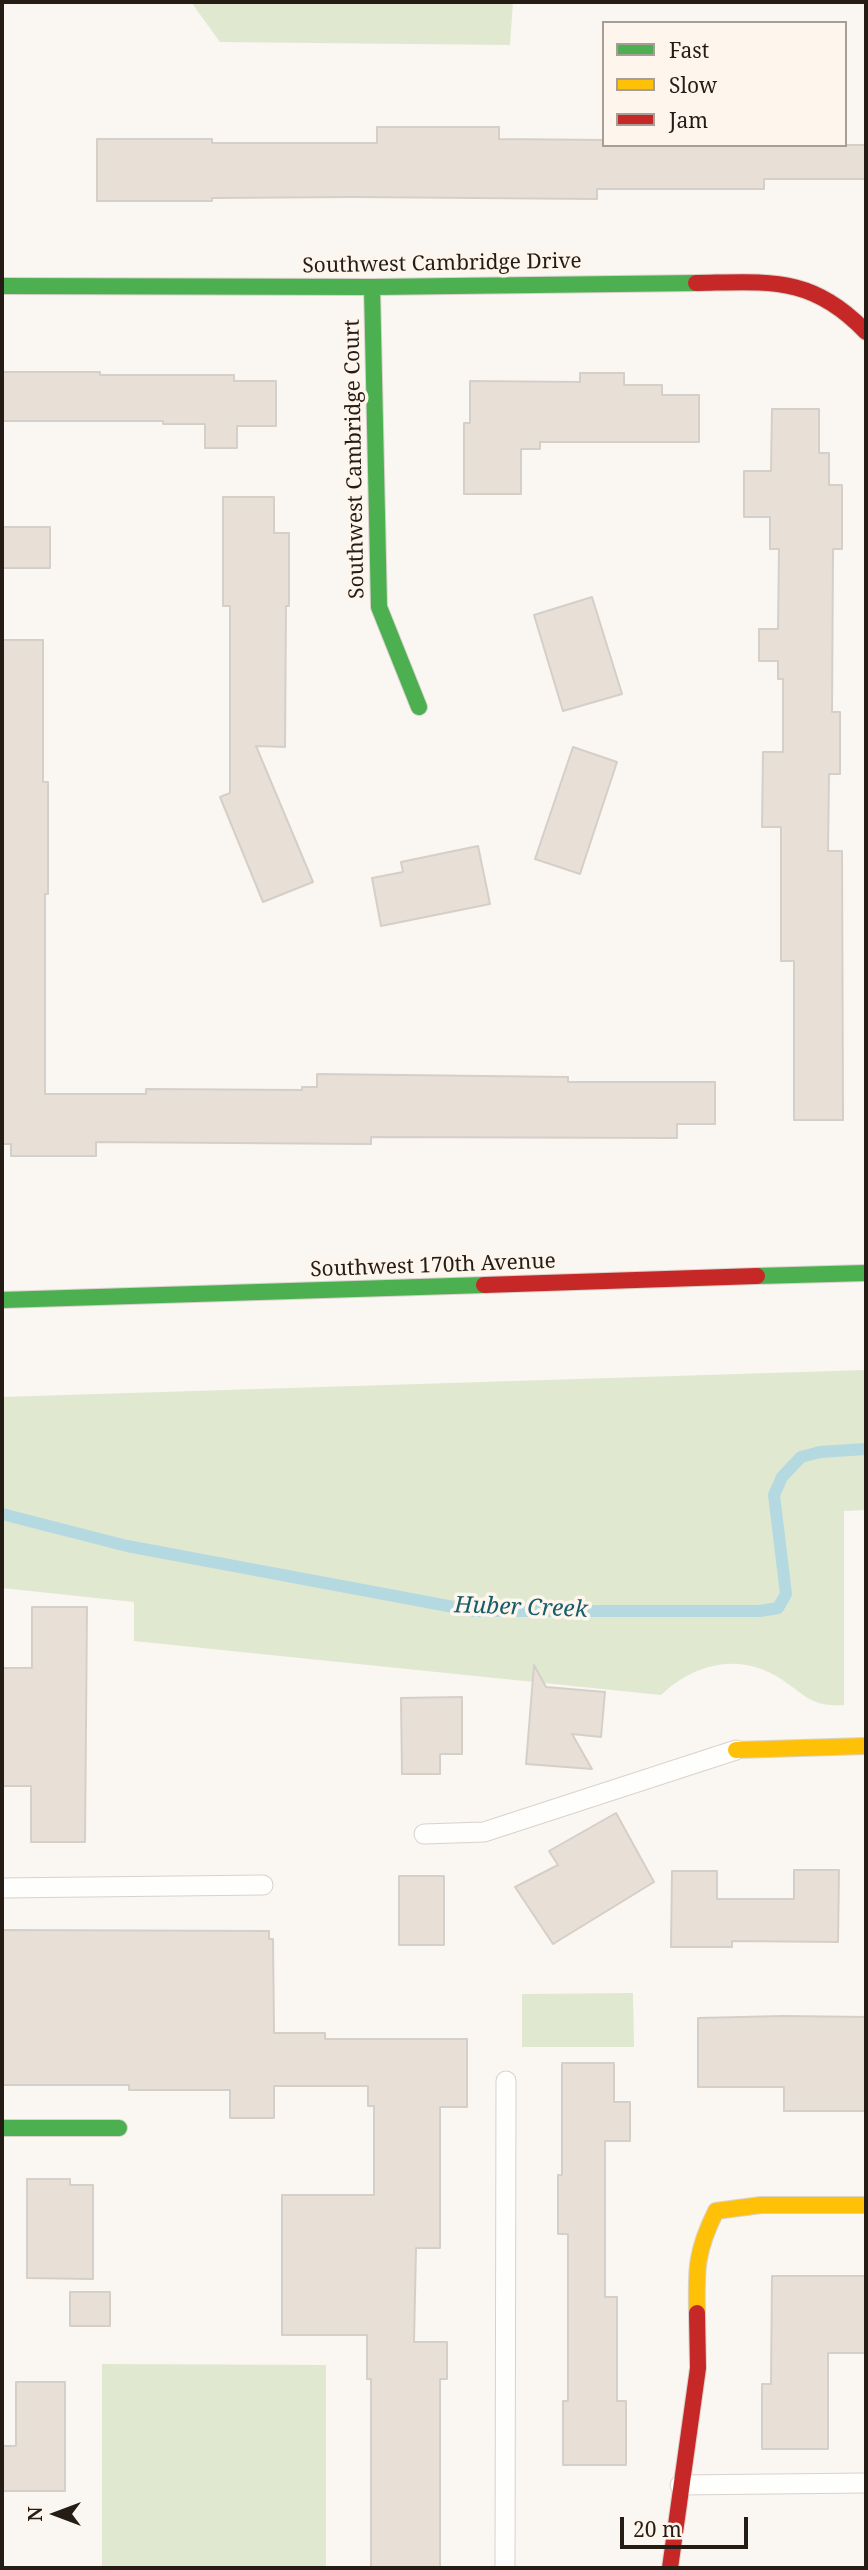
<!DOCTYPE html>
<html>
<head>
<meta charset="utf-8">
<style>
  body { margin:0 }
  #map { position:relative; width:868px; height:2570px; overflow:hidden; background:#faf6f1; font-family:"Noto Serif",serif }
  canvas { display:block }
  .frame { position:absolute; inset:0; border:4px solid #251d15; pointer-events:none }
  .legend { position:absolute; left:602px; top:21px; width:245px; height:126px; box-sizing:border-box; background:#fef6ed; border:2px solid #a79f97; margin:0; padding:9px 12px; list-style:none; font-size:21px; color:#251d15 }
  .legend li { display:flex; align-items:center; gap:14px; height:35px }
  .legend b { width:35px; border:2px solid #a79f97 }
  .north { position:absolute; left:21px; top:2479px; width:70px; height:70px; -webkit-text-stroke:5px #fef6ed; paint-order:stroke; rotate:270deg; font-size:19px; font-weight:700; line-height:28px; text-align:center; color:#251d15 }
  .north::after { content:''; display:block; margin:auto; width:24px; height:32px; background:#251d15; clip-path:polygon(50% 0,100% 100%,50% 72%,0 100%) }
  .scale { position:absolute; left:620px; top:2517px; width:128px; height:32px; box-sizing:border-box; border:4px solid #251d15; border-top:0; padding-left:9px; font-size:21px; line-height:24px; white-space:nowrap; color:#251d15; -webkit-text-stroke:5px #fef6ed; paint-order:stroke }
</style>
</head>
<body>
<div id="map">
<canvas width="868" height="2570"></canvas>
<div class="frame"></div>
<ul class="legend">
<li><b style="height:9px;background:#4caf50"></b>Fast</li>
<li><b style="height:9px;background:#ffc107"></b>Slow</li>
<li><b style="height:9px;background:#c62828"></b>Jam</li>
</ul>
<div class="north">N</div>
<div class="scale">20 m</div>
</div>
<script>
const c = document.querySelector('canvas').getContext('2d');
c.lineJoin = 'round';
function paint(path, color) { c.fillStyle = color; c.fill(path, 'evenodd'); }
function stroke(path, color, width, dash) { c.strokeStyle = color; c.lineWidth = width; c.lineCap = dash ? 'butt' : 'round'; c.setLineDash(dash || []); c.stroke(path); }
function label(font, color, halo, rows, align = 'center') {
  c.font = font + ' "Noto Serif",serif'; c.lineWidth = 7; c.setLineDash([]); c.textBaseline = 'middle'; c.strokeStyle = halo; c.fillStyle = color; for (const [text, x, y, turn = 0] of rows) {
    c.save(); c.translate(x, y); c.rotate((+turn || 0) * Math.PI / 180); c.textAlign = isNaN(turn) ? turn : align; if (halo) c.strokeText(text, 0, 0); c.fillText(text, 0, 0); c.restore();
  }
}
paint(new Path2D(`
  M 191,2 L 513,2 L 510,45 L 220,42 Z
  M 866,1370 L 866,1510 L 844,1511 L 844,1705 C 810,1707 806,1695 781,1679 C 740,1652 695,1663 661,1695 L 134,1641 L 134,1602 L 2,1588 L 2,1397 Z
  M 633,1993 L 634,2047 L 522,2047 L 522,1994 Z
  M 102,2364 L 326,2365 L 326,2568 L 102,2568 Z`), '#e0e8d0');
stroke(new Path2D(`
  M 2,1514 L 127,1546 L 475,1611 L 760,1611 L 778,1608 L 786,1594 L 774,1495 L 782,1477 L 801,1457 L 820,1452 L 866,1449`), '#b5d9e0', 12);
const building = new Path2D(`
  M 377,127 L 499,127 L 499,139 L 604,140 L 604,145 L 866,145 L 866,179 L 764,179 L 764,189 L 597,189 L 597,199 L 353,197 L 212,198 L 212,201 L 97,201 L 97,139 L 212,139 L 212,143 L 377,143 Z
  M 2,372 L 100,372 L 100,375 L 234,375 L 234,381 L 276,381 L 276,426 L 237,426 L 237,448 L 205,448 L 205,424 L 163,424 L 163,421 L 2,421 Z
  M 580,373 L 624,373 L 624,385 L 662,385 L 662,395 L 699,395 L 699,442 L 540,442 L 540,449 L 521,449 L 521,494 L 464,494 L 464,423 L 470,423 L 470,381 L 580,382 Z
  M 772,409 L 819,409 L 819,453 L 829,453 L 829,485 L 842,485 L 842,549 L 833,549 L 832,712 L 840,712 L 840,774 L 829,774 L 828,851 L 842,851 L 843,1120 L 794,1120 L 794,961 L 781,961 L 781,827 L 762,827 L 763,752 L 783,752 L 783,679 L 778,679 L 778,661 L 759,661 L 759,629 L 778,629 L 779,549 L 770,549 L 770,517 L 744,517 L 744,471 L 771,471 Z
  M 223,497 L 274,497 L 274,533 L 289,533 L 289,606 L 286,606 L 285,747 L 256,746 L 313,882 L 263,902 L 220,797 L 230,793 L 230,606 L 223,606 Z
  M 2,527 L 50,527 L 50,568 L 2,568 Z
  M 592,597 L 622,694 L 563,711 L 534,615 Z
  M 2,640 L 43,640 L 43,782 L 48,782 L 48,894 L 45,894 L 45,1094 L 146,1094 L 146,1089 L 302,1090 L 302,1087 L 317,1087 L 317,1074 L 568,1077 L 568,1082 L 715,1082 L 715,1124 L 677,1124 L 677,1138 L 371,1137 L 371,1144 L 96,1142 L 96,1156 L 11,1156 L 11,1144 L 2,1144 Z
  M 573,747 L 617,762 L 580,874 L 535,859 Z
  M 478,846 L 490,904 L 381,926 L 372,878 L 403,872 L 401,862 Z
  M 32,1607 L 87,1607 L 85,1842 L 31,1842 L 31,1786 L 2,1786 L 2,1668 L 32,1668 Z
  M 534,1665 L 546,1687 L 605,1692 L 601,1737 L 572,1734 L 592,1769 L 526,1764 Z
  M 462,1697 L 462,1754 L 440,1754 L 440,1774 L 402,1774 L 401,1698 Z
  M 616,1813 L 654,1882 L 553,1944 L 515,1887 L 558,1865 L 549,1851 Z
  M 794,1870 L 839,1870 L 838,1942 L 732,1941 L 732,1947 L 671,1947 L 672,1871 L 717,1871 L 717,1899 L 794,1899 Z
  M 399,1876 L 444,1876 L 444,1945 L 399,1945 Z
  M 2,1930 L 269,1931 L 269,1939 L 273,1939 L 274,2033 L 325,2033 L 325,2039 L 467,2039 L 467,2107 L 440,2107 L 440,2248 L 416,2248 L 414,2342 L 447,2342 L 447,2379 L 440,2379 L 440,2568 L 371,2568 L 371,2379 L 367,2379 L 367,2335 L 282,2335 L 282,2195 L 374,2195 L 374,2106 L 368,2106 L 368,2086 L 274,2086 L 274,2118 L 230,2118 L 230,2090 L 129,2090 L 129,2085 L 2,2085 Z
  M 784,2016 L 866,2017 L 866,2111 L 784,2111 L 784,2087 L 698,2087 L 698,2018 Z
  M 562,2063 L 614,2063 L 614,2102 L 630,2102 L 630,2141 L 605,2141 L 605,2297 L 617,2297 L 617,2401 L 626,2401 L 626,2465 L 563,2465 L 563,2401 L 568,2401 L 568,2234 L 558,2234 L 558,2175 L 562,2175 Z
  M 27,2179 L 70,2179 L 70,2185 L 93,2185 L 93,2279 L 27,2278 Z
  M 772,2276 L 866,2276 L 866,2353 L 828,2353 L 828,2449 L 762,2449 L 762,2384 L 771,2384 Z
  M 70,2292 L 110,2292 L 110,2326 L 70,2326 Z
  M 16,2382 L 65,2382 L 65,2491 L 2,2491 L 2,2446 L 16,2446 Z`);
paint(building, '#e8dfd7');
stroke(building, '#d5cfc9', 2);
const lane = new Path2D(`
  M 424,1834 L 484,1832 L 736,1750
  M 2,1888 L 263,1885
  M 680,2485 L 866,2483
  M 505,2568 L 506,2081`);
const fast = new Path2D(`
  M 2,286 L 372,287 L 696,283
  M 372,287 L 379,607 L 419,707
  M 757,1276 L 866,1273
  M 2,1300 L 484,1285
  M 2,2128 L 119,2128`);
const slow = new Path2D(`
  M 736,1750 L 866,1746
  M 697,2313 C 696,2269 696,2251 716,2211 L 761,2205 L 866,2205`);
const jam = new Path2D(`
  M 696,283 C 769,282 812,275 866,332
  M 484,1285 L 757,1276
  M 670,2568 L 698,2368 L 697,2313`);
stroke(lane, '#d9d2cc', 21);
stroke(fast, '#d9d2cc', 18);
stroke(slow, '#d9d2cc', 18);
stroke(jam, '#d9d2cc', 18);
stroke(lane, '#fefefd', 19);
stroke(fast, '#4caf50', 16);
stroke(slow, '#ffc107', 16);
stroke(jam, '#c62828', 16);
label('21px', '#251d15', '#fef6ed', [
  ["Southwest Cambridge Drive",442,264,-1],
  ["Southwest Cambridge Court",355,459,-91],
  ["Southwest 170th Avenue",433,1266,-2]
]);
label('italic 23px', '#175e6b', '#fef6ed', [
  ["Huber Creek",521,1608,2]
]);
</script>
</body>
</html>
